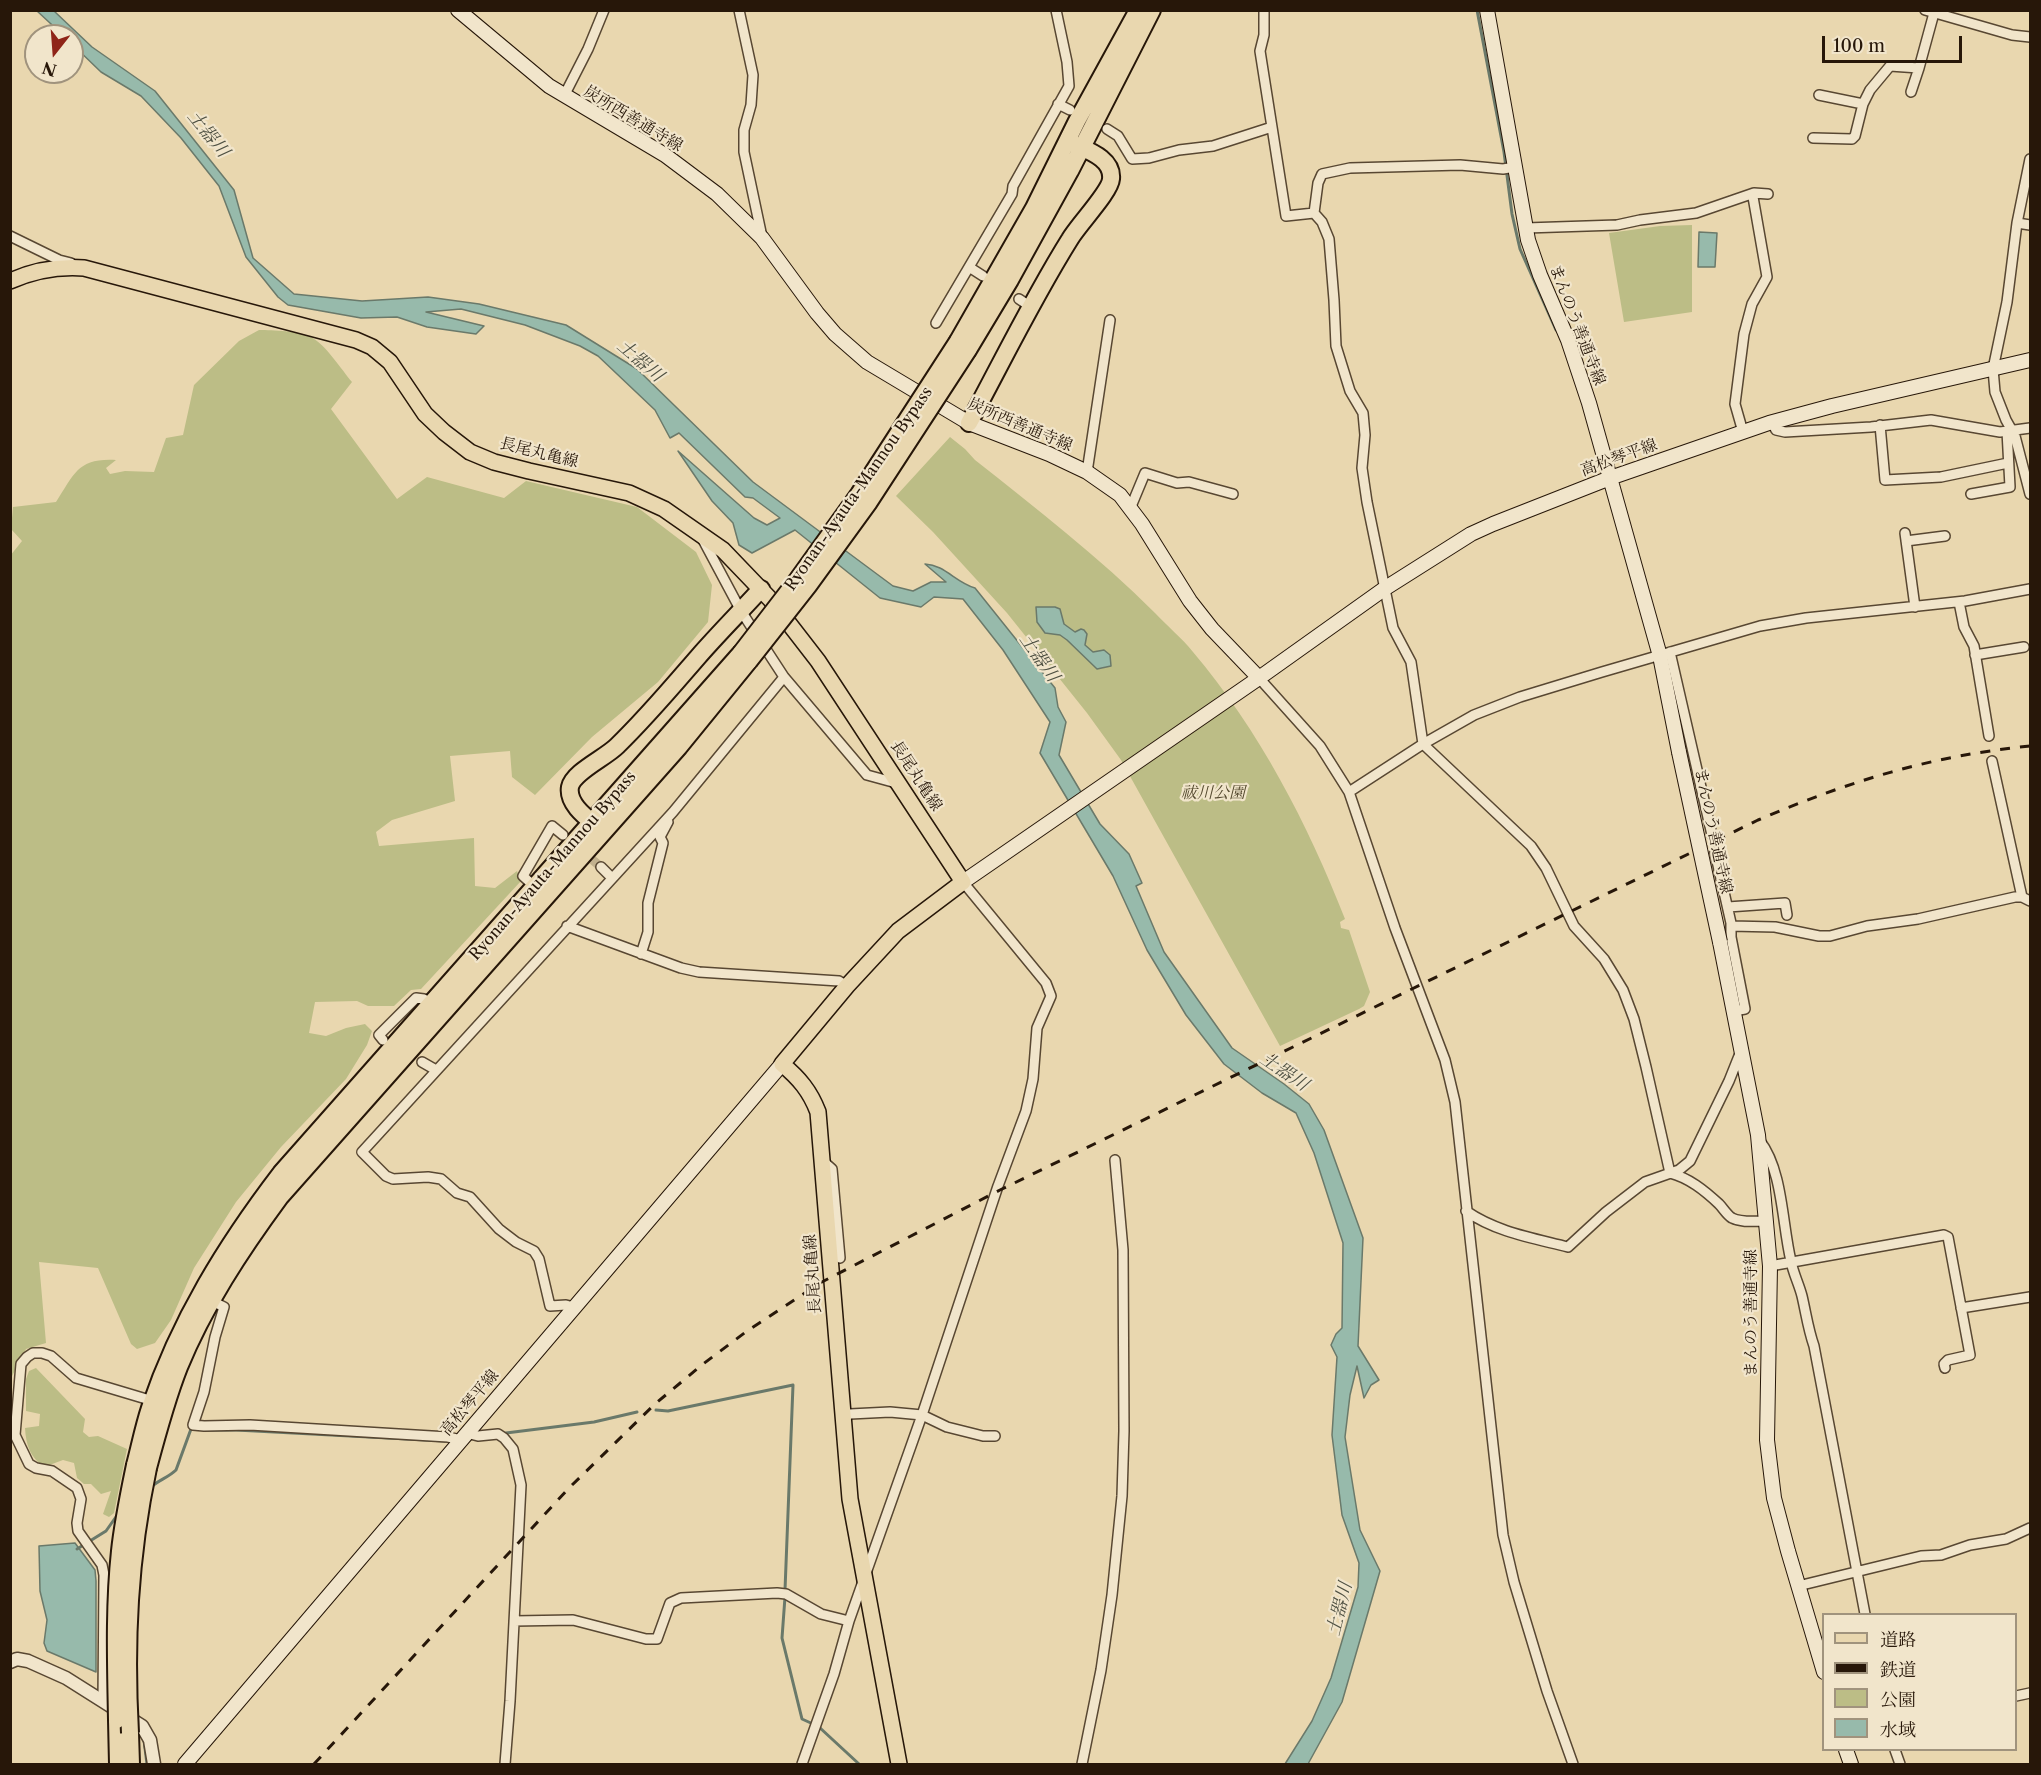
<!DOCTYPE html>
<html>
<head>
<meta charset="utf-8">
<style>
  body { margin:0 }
  #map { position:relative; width:2041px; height:1775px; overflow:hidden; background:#e9d7af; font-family:"Libre Caslon Text","Noto Serif JP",serif }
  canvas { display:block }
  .frame { position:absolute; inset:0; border:12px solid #271709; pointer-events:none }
  .legend { position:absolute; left:1822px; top:1613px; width:195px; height:138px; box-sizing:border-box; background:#f1e5cb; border:2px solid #a0937d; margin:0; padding:8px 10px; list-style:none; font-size:18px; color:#271709 }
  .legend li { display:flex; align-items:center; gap:12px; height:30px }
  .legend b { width:30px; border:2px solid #a0937d }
  .north { position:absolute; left:24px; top:24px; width:60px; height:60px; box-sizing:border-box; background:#f1e5cb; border:2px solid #a0937d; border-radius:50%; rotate:197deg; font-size:16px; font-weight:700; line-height:24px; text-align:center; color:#271709 }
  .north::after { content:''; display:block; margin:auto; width:21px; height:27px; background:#8f2418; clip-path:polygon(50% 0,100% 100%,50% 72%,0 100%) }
  .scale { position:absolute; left:1822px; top:36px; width:140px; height:27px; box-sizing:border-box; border:3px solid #271709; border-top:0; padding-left:8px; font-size:18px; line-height:21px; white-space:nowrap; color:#271709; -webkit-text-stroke:4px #f1e5cb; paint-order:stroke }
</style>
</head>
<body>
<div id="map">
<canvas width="2041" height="1775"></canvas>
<div class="frame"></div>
<ul class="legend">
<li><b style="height:8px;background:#e9d7af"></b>道路</li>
<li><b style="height:8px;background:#271709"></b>鉄道</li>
<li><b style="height:16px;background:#bcbd86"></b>公園</li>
<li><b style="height:16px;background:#97baab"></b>水域</li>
</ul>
<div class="north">N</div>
<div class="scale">100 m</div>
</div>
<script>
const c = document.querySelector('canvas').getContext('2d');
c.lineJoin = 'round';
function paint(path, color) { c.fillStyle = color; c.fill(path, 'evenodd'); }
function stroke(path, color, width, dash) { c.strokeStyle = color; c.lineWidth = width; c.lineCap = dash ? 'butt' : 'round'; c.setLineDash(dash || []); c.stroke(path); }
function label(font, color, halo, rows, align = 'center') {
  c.font = font + ' "Libre Caslon Text","Noto Serif JP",serif'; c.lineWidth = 4.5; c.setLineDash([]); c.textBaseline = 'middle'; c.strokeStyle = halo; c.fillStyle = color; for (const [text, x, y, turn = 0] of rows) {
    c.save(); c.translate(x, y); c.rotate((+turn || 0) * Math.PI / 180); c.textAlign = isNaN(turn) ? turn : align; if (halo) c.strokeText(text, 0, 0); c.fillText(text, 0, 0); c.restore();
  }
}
paint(new Path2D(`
  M 1692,225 L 1692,312 L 1624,322 L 1609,233 L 1660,226 Z
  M 259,330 C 273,330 299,331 311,337 C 326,345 341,369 352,382 L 331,409 L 397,499 L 427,477 L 504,498 L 526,481 L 637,507 L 696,552 L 712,585 L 708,622 L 658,682 L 592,737 L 535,795 L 512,777 L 510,751 L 450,756 L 455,801 L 392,820 L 376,832 L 379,846 L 474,838 L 475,886 L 495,888 L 517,871 L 521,881 L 421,989 L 411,990 L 394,1006 L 368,1006 L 357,1001 L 315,1002 L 309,1033 L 326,1036 L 346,1028 L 365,1024 L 372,1031 L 367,1045 L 346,1079 L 281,1147 L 236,1202 L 194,1268 L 171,1320 L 155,1343 L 137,1349 L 131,1344 L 98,1268 L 39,1262 L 46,1343 L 26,1349 L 11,1378 L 10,556 L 22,541 L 11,529 L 13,507 L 56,502 C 75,473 78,458 116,460 L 106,468 L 110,474 L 125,471 L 154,472 L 166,438 L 183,435 L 194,385 L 239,341 Z
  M 950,437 L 965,449 L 975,460 C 1037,509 1099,557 1155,613 C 1167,626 1182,638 1193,652 C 1259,730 1308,824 1345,919 L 1340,922 L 1341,928 L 1349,930 L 1370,992 L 1364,1006 L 1359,1009 L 1280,1046 L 1121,760 L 1087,713 L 1007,613 L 933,532 L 896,496 Z
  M 36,1368 L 85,1419 L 83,1432 L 89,1437 L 98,1436 L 127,1449 L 114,1513 L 109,1517 L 103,1514 L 111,1491 L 101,1494 L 91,1484 L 84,1484 L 77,1478 L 74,1463 L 63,1460 L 44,1467 C 30,1457 26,1445 25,1428 L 39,1426 L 40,1414 L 26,1411 L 26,1379 L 29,1371 Z`), '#bcbd86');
const water = new Path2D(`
  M 37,11 L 54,11 L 92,47 L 155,91 L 234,190 L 253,258 L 294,294 L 362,301 L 428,297 L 479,304 L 566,325 L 637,369 L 753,482 L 893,586 L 913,591 L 931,582 L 946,582 L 925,564 C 945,565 955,582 975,588 L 1055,688 L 1058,707 L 1066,722 L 1059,755 L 1100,824 L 1129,854 L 1142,883 L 1136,886 L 1164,952 L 1232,1048 L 1284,1084 L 1309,1104 L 1324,1130 L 1363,1238 L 1358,1346 L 1379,1380 L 1371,1385 L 1364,1398 L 1357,1366 L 1350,1395 L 1345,1437 L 1360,1530 L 1380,1571 L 1342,1702 L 1308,1764 L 1285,1764 L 1312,1721 L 1331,1678 L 1358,1587 L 1359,1563 L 1342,1515 L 1332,1435 L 1337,1357 L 1331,1345 L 1336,1334 L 1342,1328 L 1343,1243 L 1314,1153 L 1296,1113 L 1262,1093 L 1224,1064 L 1186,1015 L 1147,950 L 1113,876 L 1040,753 L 1050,722 L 1003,650 L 963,599 L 934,597 L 921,607 L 880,598 L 795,530 L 752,553 L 739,545 L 733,523 L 712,501 L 678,451 L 754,518 L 767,525 L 780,518 L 753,498 L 745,497 L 679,433 L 670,438 L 655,410 L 598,356 L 580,346 L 525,325 L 461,309 L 426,312 L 484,326 L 476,334 L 427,327 L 397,317 L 361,318 L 288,305 L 278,297 L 246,257 L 219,186 L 181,138 L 141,96 L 101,72 L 72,44 L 72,36 L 64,36 Z
  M 1699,232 L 1717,233 L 1715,267 L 1698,267 Z
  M 1036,607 L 1055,607 L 1060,609 L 1064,624 L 1075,632 L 1081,629 L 1084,630 L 1087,634 L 1085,645 L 1093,652 L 1104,650 L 1110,655 L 1111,666 L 1097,669 L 1067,640 L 1060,635 L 1045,633 L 1037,622 Z
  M 75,1543 L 95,1570 L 96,1581 L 96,1672 L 47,1651 L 44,1643 L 47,1620 L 40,1591 L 39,1546 Z`);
paint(water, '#97baab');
stroke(water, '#6a796a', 1.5);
stroke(new Path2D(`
  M 1477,10 L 1504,152 L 1512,214 L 1520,249 L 1556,330
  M 656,1410 L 668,1411 L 793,1385 L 785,1590
  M 206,1430 L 236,1430 L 445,1441
  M 506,1433 L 594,1422 L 637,1412
  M 151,1487 C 159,1480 169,1477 176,1470 L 191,1429 L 194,1429
  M 77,1549 L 106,1531 L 118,1514
  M 785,1597 L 782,1638 L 802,1719 L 813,1724
  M 819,1727 L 859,1764
  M 144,1740 L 147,1764`), '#6a796a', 3);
stroke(new Path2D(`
  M 582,851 L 601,867`), '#c2b18e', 9, [9, 4.5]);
const minor = new Path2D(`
  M 739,10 L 753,75 L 751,105 L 744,130 L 744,152 L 762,237
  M 1264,10 L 1264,35 L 1260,51 L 1286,216 L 1314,213
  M 1925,10 L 2012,35 L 2030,37
  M 1911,92 L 1919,68
  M 1819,95 L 1863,104
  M 564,96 L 588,49 L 604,10
  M 1058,104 L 1070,110
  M 1107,129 L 1118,136 L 1132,159 L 1149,158 L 1179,150 L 1213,146 L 1272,127
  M 1813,138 L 1852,139 L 1855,136 L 1863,104 L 1870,90 L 1890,66 L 1919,68 L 1934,13
  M 2030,159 L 2017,223 L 2007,302 L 1993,369 L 1995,392 L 2006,420 L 2015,436 L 2030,494
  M 1515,167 L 1503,169 L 1460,165 L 1350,168 L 1322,174 L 1318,183 L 1314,213 L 1322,222 L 1329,239 L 1334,300 L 1336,346 L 1350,391 L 1363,413 L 1365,435 L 1362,468 L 1367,502 L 1393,628 L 1411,662 L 1423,744 L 1531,846 L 1546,868 L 1574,926 L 1604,959 L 1623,990 L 1634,1019 L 1646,1067 L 1670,1173 C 1689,1178 1704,1190 1719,1204 C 1723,1208 1727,1215 1732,1218 C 1742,1223 1755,1221 1766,1221
  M 2017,223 L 2030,225
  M 1526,228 L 1617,225 L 1640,220 L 1696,213 L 1754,193 L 1768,194
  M 10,236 L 59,260 L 71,263
  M 969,267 L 983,276
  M 1019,299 L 1031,307
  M 936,323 L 1012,194 L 1013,186 L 1069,86 L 1067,62 L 1056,10
  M 1772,423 L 1776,430 L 1785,432 L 1871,427 L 1931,420 L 2000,432 L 2030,428
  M 1880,425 L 1885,480 L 1941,477 L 2008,463
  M 1743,432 L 1735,404 L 1744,334 L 1752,304 L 1767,277 L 1753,197
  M 1087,472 L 1110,320
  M 1971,494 L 2010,487 L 2007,431
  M 1130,509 L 1145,473 L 1177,483 L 1189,482 L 1233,494
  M 1905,533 L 1915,607
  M 702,538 L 741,611 L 784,677 L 867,775 L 900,784
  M 1906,541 L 1945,536
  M 1959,602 L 1964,627 L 1974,646 L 1989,736
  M 1670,652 L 1712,835
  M 1975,655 L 2024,647
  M 1259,678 L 1320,746 L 1349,792 L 1395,928 L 1445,1060 L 1455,1102 L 1503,1535 L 1514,1582 L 1547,1691 L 1573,1764
  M 1992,761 L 2022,897
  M 1349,792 L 1423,744 L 1474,715 L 1520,697 L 1602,672 L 1760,626 L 1806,618 L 1965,601 L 2030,589
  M 1715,852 L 1731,923 L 1731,937 L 1745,1009 L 1734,1011
  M 601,867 L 612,878
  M 535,887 L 523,876 L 552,826 L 563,835
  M 1728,907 L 1785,903 L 1787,915
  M 567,926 L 681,968 L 699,972 L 839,981 L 847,986
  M 1731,926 L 1775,927 L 1819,936 L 1830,936 L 1867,926 L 1918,919 L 2015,897 L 2022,897 L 2030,901
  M 641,954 L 648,932 L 648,903 L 663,843 L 660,837 L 668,822
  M 383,1040 L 379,1035 L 416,998 L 424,999 L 431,1006
  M 422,1062 L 436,1070
  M 1760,1141 C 1783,1171 1782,1224 1791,1261 C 1793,1273 1799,1284 1802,1296 C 1806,1313 1808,1329 1814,1346 L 1865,1614
  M 823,1161 L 832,1169 L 840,1258
  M 1466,1211 C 1496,1232 1533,1238 1568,1247 L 1606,1212 L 1645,1182 L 1679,1170 L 1690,1161 L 1729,1081 L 1741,1051
  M 1770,1266 L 1944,1235 L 1948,1237 L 1970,1355 L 1948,1360 L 1944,1364 L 1945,1368
  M 212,1301 L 224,1307 L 215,1337 L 204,1392 L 193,1425 L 204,1426 L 250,1425 L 448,1437 L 461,1440
  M 574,1307 L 566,1305 L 550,1306 L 539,1259 L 534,1251 L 516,1242 L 499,1229 L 470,1197 L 457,1193 L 441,1179 L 428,1177 L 393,1179 L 386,1176 L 362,1152 L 673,812 L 784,677
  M 1961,1308 L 2030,1297
  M 842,1420 L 850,1414 L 890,1412 L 922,1415 L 947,1427 L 983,1436 L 995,1436
  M 466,1433 L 478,1436 L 498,1434 L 504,1438 L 513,1449 L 521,1485 L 510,1701 L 505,1764
  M 1798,1586 L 1921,1556 L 1941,1555 L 1970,1545 L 2006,1539 L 2030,1528
  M 514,1621 L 573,1620 L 646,1639 L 657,1639 L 670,1603 L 681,1598 L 777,1593 L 786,1594 L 821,1614 L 849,1621
  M 2016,1696 L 2030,1693
  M 103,1702 L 104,1575 L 102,1565 L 78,1531 L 77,1523 L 81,1499 L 77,1488 L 52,1471 L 36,1468 L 29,1464 L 15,1435 L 21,1364 L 27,1357 L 33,1353 L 42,1353 L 51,1356 L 76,1378 L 153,1401
  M 1895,1750 L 1900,1764
  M 802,1764 L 834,1674 L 849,1621 L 922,1415 L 998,1186 L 1026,1111 L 1033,1079 L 1037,1028 L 1051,996 L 1046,983 L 963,882
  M 1082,1764 L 1101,1670 L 1112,1595 L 1122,1496 L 1124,1431 L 1123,1250 L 1115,1160`);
const tertiary = new Path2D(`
  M 10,1662 L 17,1659 L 28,1661 L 66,1678 L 142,1726 L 150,1740 L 154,1764`);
const secondary = new Path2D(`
  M 458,10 L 549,86 L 665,155 L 717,194 L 762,238 L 817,313 L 835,334 L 867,362 L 969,423 L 1049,454 L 1087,472 L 1120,495 L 1142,524 L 1190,601 L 1212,629 L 1259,678
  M 1487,10 L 1528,240 L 1540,275 L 1568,340 L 1589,403 L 1660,656 L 1679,752
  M 963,882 L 1259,678 L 1384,589 L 1471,534 L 1493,524 L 1610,478 L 1769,423 L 1832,406 L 2030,360
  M 1720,942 L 1758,1135 L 1770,1266 L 1767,1440 L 1774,1498 L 1788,1551 L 1824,1672
  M 1846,1750 L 1851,1764
  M 185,1764 L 782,1064`);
const primary = new Path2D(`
  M 10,281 C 35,270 58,266 84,268 L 356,340 L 372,347 L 390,362 L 425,414 L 444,432 L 470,452 L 494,462 L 529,471 L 629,493 L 664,509 L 723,550 L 770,599 L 818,661 L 963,882 L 898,931 L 847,986 L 782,1064 C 799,1078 810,1091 818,1112 L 850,1499 L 899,1764`);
const trunk = new Path2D(`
  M 958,341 L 1034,208 L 1077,121 L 1138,10
  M 968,350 L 1010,280 L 1070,171 L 1152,10
  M 969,423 C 1002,362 1033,298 1070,239 C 1078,225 1110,192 1111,179 C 1113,159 1089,151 1074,144
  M 598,827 C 587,818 567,804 570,787 C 573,772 605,758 617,746 C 646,718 672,687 698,657 C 718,634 740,612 761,589
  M 135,1465 C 140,1446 144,1426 150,1408 C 179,1321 226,1245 281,1173 L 741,653
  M 148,1468 C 157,1434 166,1400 179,1367 C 204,1306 241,1250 280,1197 L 679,747 L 749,661
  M 117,1720 L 118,1764
  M 130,1733 L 131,1764`);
stroke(minor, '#584732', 12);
stroke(tertiary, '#584732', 15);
stroke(secondary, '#271709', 16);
stroke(primary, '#271709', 18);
stroke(trunk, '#271709', 20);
stroke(minor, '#f1e5cb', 9);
stroke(tertiary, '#f1e5cb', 12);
stroke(secondary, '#f1e5cb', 14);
stroke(primary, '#e9d7af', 15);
stroke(trunk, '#e9d7af', 16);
stroke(new Path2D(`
  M 314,1764 L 569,1488 L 655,1404 L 703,1364 L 747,1331 L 820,1283 L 1000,1190 L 1758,820 C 1850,781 1930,756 2030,746`), '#271709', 3, [10, 10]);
const secondaryBridge = new Path2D(`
  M 1679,752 L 1720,942`);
const trunkBridge = new Path2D(`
  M 741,653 L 798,579 L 859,494 L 958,341
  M 749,661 L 808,586 L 869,502 L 968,350
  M 117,1720 C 116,1664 114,1607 120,1551 C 123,1522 129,1494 135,1465
  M 130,1733 C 125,1642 129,1558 148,1468`);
stroke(secondaryBridge, '#271709', 16, []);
stroke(trunkBridge, '#271709', 20, []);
stroke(secondaryBridge, '#f1e5cb', 14);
stroke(trunkBridge, '#e9d7af', 16);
label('16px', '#271709', '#f1e5cb', [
  ["炭所西善通寺線",633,119,31],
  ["まんのう善通寺線",1577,325,69],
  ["炭所西善通寺線",1020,425,23],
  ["長尾丸亀線",539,453,14],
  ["高松琴平線",1619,458,-20],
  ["Ryonan-Ayauta-Mannou Bypass",859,489,-55],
  ["長尾丸亀線",916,776,57],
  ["まんのう善通寺線",1713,831,78],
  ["Ryonan-Ayauta-Mannou Bypass",553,866,-49],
  ["長尾丸亀線",813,1274,-94],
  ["まんのう善通寺線",1751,1313,-90],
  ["高松琴平線",470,1403,-50]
]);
label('italic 16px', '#54492e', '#f1e5cb', [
  ["祓川公園",1213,793]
]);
label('italic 18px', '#4e5042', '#f1e5cb', [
  ["土器川",208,134,51],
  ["土器川",640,361,41],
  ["土器川",1039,658,55],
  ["土器川",1284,1072,34],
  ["土器川",1340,1609,-76]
]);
</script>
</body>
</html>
